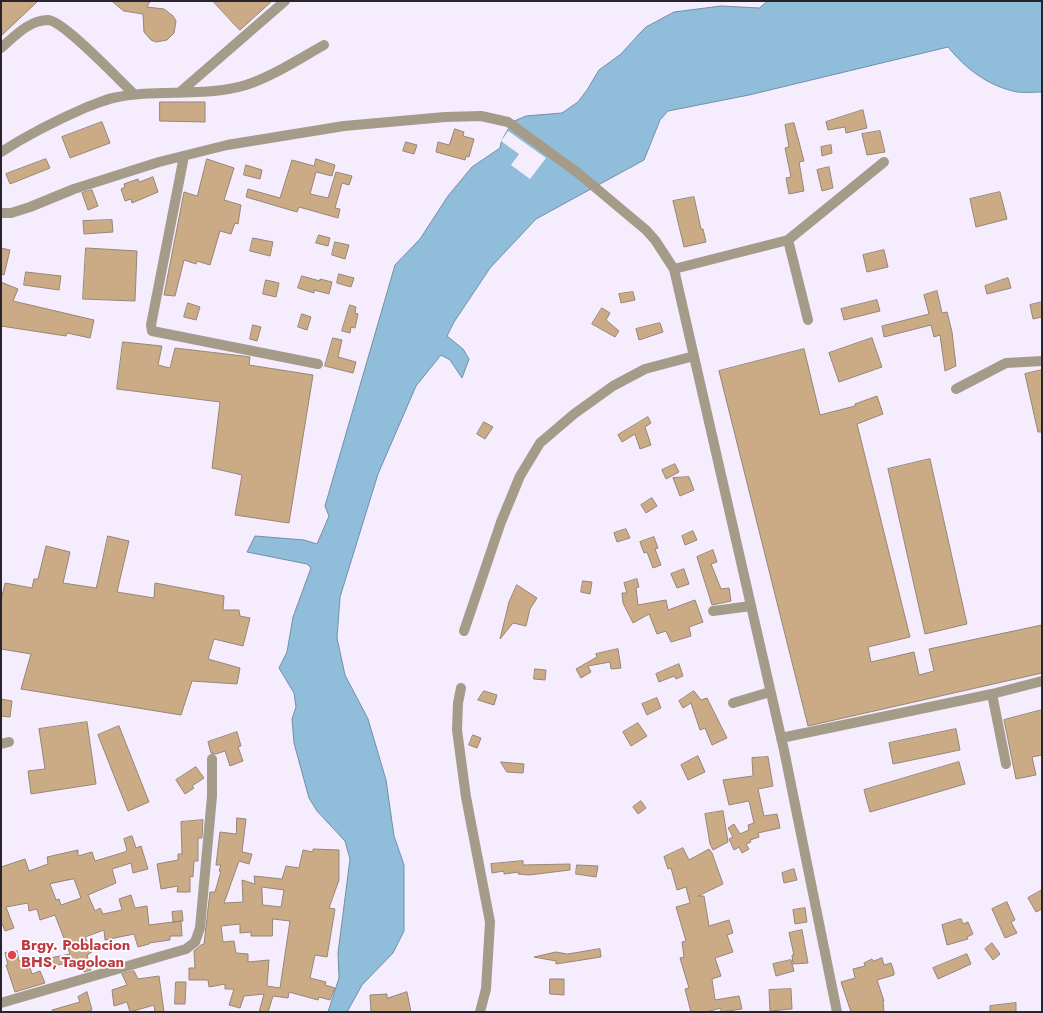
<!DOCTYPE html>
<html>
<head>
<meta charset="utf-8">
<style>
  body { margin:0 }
  #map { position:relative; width:1043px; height:1013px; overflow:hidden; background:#f5ecfe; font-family:Jost,sans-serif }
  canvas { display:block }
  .frame { position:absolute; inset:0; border:2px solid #28242b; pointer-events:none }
</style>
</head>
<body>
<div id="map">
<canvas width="1043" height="1013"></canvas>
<div class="frame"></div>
</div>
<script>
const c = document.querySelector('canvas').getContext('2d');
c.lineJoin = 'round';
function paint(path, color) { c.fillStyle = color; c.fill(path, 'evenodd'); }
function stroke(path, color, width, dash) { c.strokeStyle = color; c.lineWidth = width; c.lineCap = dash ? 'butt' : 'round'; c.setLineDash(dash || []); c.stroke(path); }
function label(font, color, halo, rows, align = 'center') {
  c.font = font + ' Jost,sans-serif'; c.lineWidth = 3.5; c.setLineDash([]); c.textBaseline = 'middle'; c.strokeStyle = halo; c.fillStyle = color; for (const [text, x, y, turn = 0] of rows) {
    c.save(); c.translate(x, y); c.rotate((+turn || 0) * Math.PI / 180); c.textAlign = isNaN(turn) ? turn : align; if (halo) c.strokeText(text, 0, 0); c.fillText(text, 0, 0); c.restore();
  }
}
const water = new Path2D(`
  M 768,1 L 1042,1 L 1042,92 C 1034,92 1025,93 1017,92 C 988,86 966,69 948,47 L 749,95 L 668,111 L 660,120 L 644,160 L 536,219 L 490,268 L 454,322 L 447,336 L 463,349 L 469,359 L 462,378 L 450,360 L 441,355 L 416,386 L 378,474 L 340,597 L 337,638 L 345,675 L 368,719 L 386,780 L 394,836 L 404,865 L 404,931 L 393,953 L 362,985 L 347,1012 L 328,1012 L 339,978 L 338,953 L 350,859 L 345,841 L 317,811 L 309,798 L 294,743 L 292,719 L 296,707 L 294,693 L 279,668 L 287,652 L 293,617 L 311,568 L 307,564 L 247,552 L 255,536 L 304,540 L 317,544 L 329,516 L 325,506 L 395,265 L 420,239 L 448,196 L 472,167 L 500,148 C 501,138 508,131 512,122 L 526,116 L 562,113 L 578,102 L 587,90 L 599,70 L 621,54 L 640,33 L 646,27 L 674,12 L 721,6 L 759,8 Z`);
paint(water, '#90bdd9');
stroke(water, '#718fa5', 1);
paint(new Path2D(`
  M 508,131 L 546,158 L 530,179 L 511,165 L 519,154 L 501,141 Z`), '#f5ecfe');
const building = new Path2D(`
  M 1,1 L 38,1 L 1,36 Z
  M 112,1 L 150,1 L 147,7 L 164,9 L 173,16 L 176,21 L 174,33 L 167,40 L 156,42 L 151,40 L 144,32 L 143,14 L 124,11 Z
  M 213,1 L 272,1 L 240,30 Z
  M 160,102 L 205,102 L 205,122 L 160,121 Z
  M 863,110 L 867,128 L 846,133 L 845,127 L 828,130 L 826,122 Z
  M 102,122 L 110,143 L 70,158 L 62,137 Z
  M 794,123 L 804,161 L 799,162 L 804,191 L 789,194 L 786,178 L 791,177 L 785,148 L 789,147 L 785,125 Z
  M 455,129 L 464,132 L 463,136 L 474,139 L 469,157 L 466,156 L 465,160 L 436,152 L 438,142 L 449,145 Z
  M 880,131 L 885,152 L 867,155 L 862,134 Z
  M 406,142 L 417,145 L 414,154 L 403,151 Z
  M 831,145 L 832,153 L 822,156 L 821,147 Z
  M 46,159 L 50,168 L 10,184 L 6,174 Z
  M 207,159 L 234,168 L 224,200 L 241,205 L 238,224 L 235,223 L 231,234 L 220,231 L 210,265 L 197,261 L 196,264 L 184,260 L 175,296 L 164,295 L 184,192 L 197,196 Z
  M 316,159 L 335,165 L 332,176 L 316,172 L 310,194 L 328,198 L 336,172 L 352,176 L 349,185 L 342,183 L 335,208 L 340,209 L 338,218 L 299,207 L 297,212 L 246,197 L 248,189 L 280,198 L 292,160 L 314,166 Z
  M 246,165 L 262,170 L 260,179 L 244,175 Z
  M 829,167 L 833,188 L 822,191 L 817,170 Z
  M 153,177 L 158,192 L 132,203 L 131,199 L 125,201 L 121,189 L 125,187 L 124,184 L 138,179 L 139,182 Z
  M 92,190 L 98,206 L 88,210 L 82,193 Z
  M 1000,192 L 1007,219 L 976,227 L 970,199 Z
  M 694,197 L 701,229 L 703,229 L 706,242 L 684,247 L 673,201 Z
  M 112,220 L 113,232 L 84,234 L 83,221 Z
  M 319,235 L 330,238 L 328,246 L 316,243 Z
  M 253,238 L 273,242 L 270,256 L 250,251 Z
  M 335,242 L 349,245 L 345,259 L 332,255 Z
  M 1,248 L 10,250 L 4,275 L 1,274 Z
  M 86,248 L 137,251 L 135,301 L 83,299 Z
  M 884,250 L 888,267 L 867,272 L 863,255 Z
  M 26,272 L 61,276 L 59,290 L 24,285 Z
  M 339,274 L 354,278 L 351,287 L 337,283 Z
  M 302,276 L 320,281 L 320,279 L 332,282 L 329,294 L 314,290 L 314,293 L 298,288 Z
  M 1008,278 L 1011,288 L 987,294 L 985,286 Z
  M 266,280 L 279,283 L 276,297 L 263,294 Z
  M 1,282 L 18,289 L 13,301 L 94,320 L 90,338 L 67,333 L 66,336 L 1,326 Z
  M 937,291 L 942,313 L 947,312 L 952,332 L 956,366 L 945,371 L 940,335 L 934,337 L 931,325 L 884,337 L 882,326 L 929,314 L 924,295 Z
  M 633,292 L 635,300 L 621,303 L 619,294 Z
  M 877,300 L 880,311 L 844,320 L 841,309 Z
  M 1042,302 L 1042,317 L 1033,319 L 1030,305 Z
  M 188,303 L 200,307 L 196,320 L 184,317 Z
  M 350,305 L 356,307 L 355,313 L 358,314 L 355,328 L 351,327 L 350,333 L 342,331 Z
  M 602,308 L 610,313 L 606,320 L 619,331 L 615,337 L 592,324 Z
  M 302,314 L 311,317 L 307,330 L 298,327 Z
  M 660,323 L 663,332 L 639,340 L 636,329 Z
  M 253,325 L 261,327 L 257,341 L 250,339 Z
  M 333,338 L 342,340 L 338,357 L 356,362 L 353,373 L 325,366 Z
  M 872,338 L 882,367 L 839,382 L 829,353 Z
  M 123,342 L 162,346 L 158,365 L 170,368 L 175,348 L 243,356 L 250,357 L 249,365 L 313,375 L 289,523 L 235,515 L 242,475 L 212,468 L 220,402 L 117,389 Z
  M 804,349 L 820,415 L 855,406 L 855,404 L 877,396 L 883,414 L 857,424 L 910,637 L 868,647 L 871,662 L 914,652 L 919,675 L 934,671 L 929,649 L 1042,625 L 1042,673 L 808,726 L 719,371 Z
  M 1042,370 L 1042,432 L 1038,432 L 1025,374 Z
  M 648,417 L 651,423 L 645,427 L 651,445 L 640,449 L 635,434 L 622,442 L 618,435 Z
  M 484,422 L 493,427 L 485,439 L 477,434 Z
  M 930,459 L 967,624 L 925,634 L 888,469 Z
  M 675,464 L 679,472 L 666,479 L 662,470 Z
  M 689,477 L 694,490 L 680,496 L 673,478 Z
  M 652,498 L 657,506 L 646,513 L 641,505 Z
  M 626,529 L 630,538 L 617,542 L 614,533 Z
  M 693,531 L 697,540 L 685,545 L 682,536 Z
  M 108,536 L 129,541 L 117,592 L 154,598 L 155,583 L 224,596 L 223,610 L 239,610 L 240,616 L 250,618 L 243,646 L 214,639 L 208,659 L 240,668 L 237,684 L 192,681 L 181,715 L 21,689 L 31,654 L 1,649 L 1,601 L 5,583 L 32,588 L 34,579 L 38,579 L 46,546 L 70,552 L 63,583 L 96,588 Z
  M 654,537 L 658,548 L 655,549 L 661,565 L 653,568 L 647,552 L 644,553 L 640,542 Z
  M 713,550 L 717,562 L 711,564 L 721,589 L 729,588 L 731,601 L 712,605 L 697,557 Z
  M 684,569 L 689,584 L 677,588 L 671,574 Z
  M 637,579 L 639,587 L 636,588 L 638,605 L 666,600 L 668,610 L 695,600 L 703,622 L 689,627 L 691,636 L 671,642 L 666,631 L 657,634 L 649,614 L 633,623 L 623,603 L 622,593 L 627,593 L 624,583 Z
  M 583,581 L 592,582 L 590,594 L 581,592 Z
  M 517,585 L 537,598 L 530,609 L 526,626 L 513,623 L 500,639 L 509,602 Z
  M 618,649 L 621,668 L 611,669 L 610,662 L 588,666 L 591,672 L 581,678 L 576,669 L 597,657 L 596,654 Z
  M 679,664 L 683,676 L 676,679 L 674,676 L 659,682 L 656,674 Z
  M 535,669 L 546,670 L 545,680 L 534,679 Z
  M 484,691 L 497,695 L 494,705 L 478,700 Z
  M 694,691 L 701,700 L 707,698 L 727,738 L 712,745 L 705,728 L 700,730 L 691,703 L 683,708 L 679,701 Z
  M 657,698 L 661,708 L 647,715 L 642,704 Z
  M 1,699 L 12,701 L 10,717 L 1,716 Z
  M 1042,710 L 1042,755 L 1032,757 L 1036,775 L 1016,779 L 1004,720 Z
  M 87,722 L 96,784 L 31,794 L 28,771 L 45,769 L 39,729 Z
  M 638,723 L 647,736 L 631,746 L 623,732 Z
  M 119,726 L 149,802 L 128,811 L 98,735 Z
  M 956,729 L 960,750 L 893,764 L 889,743 Z
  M 237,732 L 241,746 L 238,747 L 243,761 L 230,766 L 225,751 L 216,754 L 211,753 L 208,742 Z
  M 473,735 L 481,738 L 477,748 L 469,745 Z
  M 698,756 L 705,772 L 688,780 L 681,765 Z
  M 768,757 L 773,786 L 758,789 L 764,816 L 777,814 L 780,828 L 758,833 L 759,837 L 750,840 L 751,842 L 746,844 L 749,849 L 742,853 L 739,847 L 734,850 L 729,839 L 733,837 L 728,828 L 734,824 L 740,834 L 749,830 L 748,825 L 754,823 L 749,801 L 729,805 L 723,780 L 753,776 L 752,758 Z
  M 501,762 L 524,764 L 523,773 L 507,772 Z
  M 959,762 L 965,784 L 870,812 L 864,790 Z
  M 196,767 L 204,778 L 192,786 L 194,788 L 185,794 L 176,780 Z
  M 641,801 L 646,808 L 638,814 L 633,807 Z
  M 723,811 L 728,842 L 713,850 L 710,844 L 705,814 Z
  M 237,818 L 246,819 L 242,852 L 252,854 L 249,864 L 239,861 L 224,903 L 243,902 L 242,880 L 255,884 L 254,876 L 282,879 L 286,866 L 299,868 L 303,850 L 313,852 L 313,849 L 339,850 L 339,880 L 329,908 L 335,909 L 327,957 L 315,955 L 310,978 L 326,982 L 325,985 L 335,988 L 330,1000 L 319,997 L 318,1000 L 289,992 L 288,998 L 273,996 L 268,1012 L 259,1012 L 264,994 L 244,996 L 240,1008 L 229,1005 L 234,989 L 225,989 L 225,984 L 209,987 L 208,980 L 189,980 L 189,968 L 195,968 L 194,951 L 201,945 L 204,944 L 210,892 L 215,892 L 221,871 L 219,871 L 221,865 L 216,865 L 220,832 L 236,834 ZM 262,887 L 284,890 L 281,907 L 263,905 ZM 273,919 L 290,921 L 280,988 L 267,986 L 269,960 L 248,962 L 248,954 L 236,953 L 234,941 L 223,942 L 221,926 L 240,924 L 240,933 L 251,932 L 251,936 L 272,936 Z
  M 203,820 L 202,838 L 198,838 L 198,861 L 194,861 L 193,877 L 190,876 L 190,892 L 177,892 L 178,886 L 161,889 L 157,864 L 178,860 L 178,854 L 182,854 L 181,822 Z
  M 132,836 L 136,848 L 141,846 L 148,869 L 133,873 L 131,863 L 112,869 L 116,883 L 88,895 L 95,911 L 100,908 L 103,914 L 122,910 L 119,899 L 131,895 L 135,908 L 147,906 L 149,925 L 181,921 L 182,936 L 170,936 L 170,940 L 149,943 L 149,944 L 138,947 L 134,934 L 105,940 L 104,930 L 85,937 L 92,952 L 87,955 L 91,970 L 84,972 L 79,961 L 52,966 L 50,958 L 70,954 L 55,915 L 40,920 L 37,909 L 29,911 L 28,903 L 6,907 L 14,928 L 5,931 L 1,921 L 1,867 L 25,859 L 29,871 L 48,864 L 47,857 L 78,850 L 78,856 L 92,852 L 95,861 L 125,852 L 127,850 L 124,839 ZM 74,879 L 81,898 L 61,905 L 59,899 L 56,900 L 50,884 Z
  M 683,848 L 689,860 L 709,849 L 712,853 L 723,884 L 698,896 L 704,896 L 709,926 L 729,920 L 733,933 L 727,935 L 733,952 L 715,958 L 721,976 L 712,979 L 715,1000 L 739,996 L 742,1009 L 721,1012 L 721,1008 L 706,1012 L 691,1012 L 685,989 L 689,988 L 680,958 L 684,957 L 682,942 L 686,941 L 676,907 L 690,903 L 686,887 L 677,890 L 671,868 L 668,869 L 664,857 Z
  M 523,861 L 523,865 L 570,864 L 570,870 L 529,875 L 518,874 L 519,872 L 504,874 L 504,871 L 492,873 L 491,864 Z
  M 577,865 L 598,866 L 596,877 L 576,874 Z
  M 794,869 L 797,880 L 784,883 L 782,873 Z
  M 1042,890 L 1042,909 L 1036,912 L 1028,898 Z
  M 1007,902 L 1015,920 L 1011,922 L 1017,933 L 1005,938 L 992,909 Z
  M 805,908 L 807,922 L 795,924 L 793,910 Z
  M 182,911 L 183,921 L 173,922 L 172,912 Z
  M 961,919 L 963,924 L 968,922 L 973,934 L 967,937 L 968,939 L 947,945 L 942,925 Z
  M 802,930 L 808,963 L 793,964 L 792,955 L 794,955 L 789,933 Z
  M 992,943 L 1000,954 L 993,960 L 985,949 Z
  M 600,949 L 601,957 L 556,964 L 556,961 L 534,957 L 556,952 L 567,954 Z
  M 17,951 L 19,961 L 27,958 L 32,974 L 40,971 L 45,983 L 15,992 L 6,965 L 8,965 L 5,953 Z
  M 967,954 L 971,964 L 938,979 L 933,968 Z
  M 882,958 L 884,965 L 891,963 L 894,972 L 894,975 L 877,980 L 884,1001 L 883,1001 L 884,1012 L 851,1012 L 841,982 L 855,978 L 853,969 L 865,966 L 864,963 L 872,959 L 873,961 Z
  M 791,960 L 794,971 L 776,976 L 773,964 Z
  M 134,971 L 138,979 L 159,976 L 164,1012 L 155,1012 L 154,1005 L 130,1012 L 127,1002 L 114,1006 L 112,990 L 127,985 L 122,974 Z
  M 550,979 L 564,979 L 564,995 L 550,994 Z
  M 176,982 L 186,982 L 185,1004 L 175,1004 Z
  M 791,989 L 792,1009 L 770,1011 L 769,990 Z
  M 87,992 L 92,1010 L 84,1012 L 53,1012 L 52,1010 L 80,1002 L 78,997 Z
  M 407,992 L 411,1012 L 371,1012 L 370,995 L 387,994 L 387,998 Z
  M 1016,1003 L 1016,1012 L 990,1012 L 990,1006 Z`);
paint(building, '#cbaa86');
stroke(building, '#968676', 1);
stroke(new Path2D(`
  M 1,48 C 14,37 29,20 48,20 C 64,21 119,80 134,94
  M 179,93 L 285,1
  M 1,152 C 29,134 57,120 87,107 C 96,104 104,100 113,98 C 156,88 203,98 246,85 C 273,76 299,59 324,45
  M 184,156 L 151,325 L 152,331 L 318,364
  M 1,213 L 11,213 L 30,207 L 74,189 L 159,162 L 227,145 L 344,126 L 445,117 L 481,116 L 508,122 L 578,173 L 646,230 L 655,240 L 674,269 L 784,750 L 837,1012
  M 788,240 L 884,162
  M 674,269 L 788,240 L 808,320
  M 956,389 L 1006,363 L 1042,361
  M 713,611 L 751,606
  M 464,631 L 501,522 L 520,476 L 540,443 L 574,414 L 613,386 L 645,369 L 694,356
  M 461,688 L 458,703 L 457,730 L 466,797 L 490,922 L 486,989 L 480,1012
  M 992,694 L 1042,681
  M 733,703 L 770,692
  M 781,738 L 992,694 L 1006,764
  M 1,744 L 9,742
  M 1,1003 L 186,949 L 195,942 L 200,928 L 212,796 L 212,759`), '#a59b89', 10);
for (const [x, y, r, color] of [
  [12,955,5,"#e0444e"]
]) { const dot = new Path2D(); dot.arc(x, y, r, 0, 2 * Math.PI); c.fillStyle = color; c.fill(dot); stroke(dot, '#fff', 1.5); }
label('bold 15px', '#be3a42', '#fff', [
  ["Brgy. Poblacion",21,946],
  ["BHS, Tagoloan",21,963]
], 'left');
</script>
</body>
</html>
